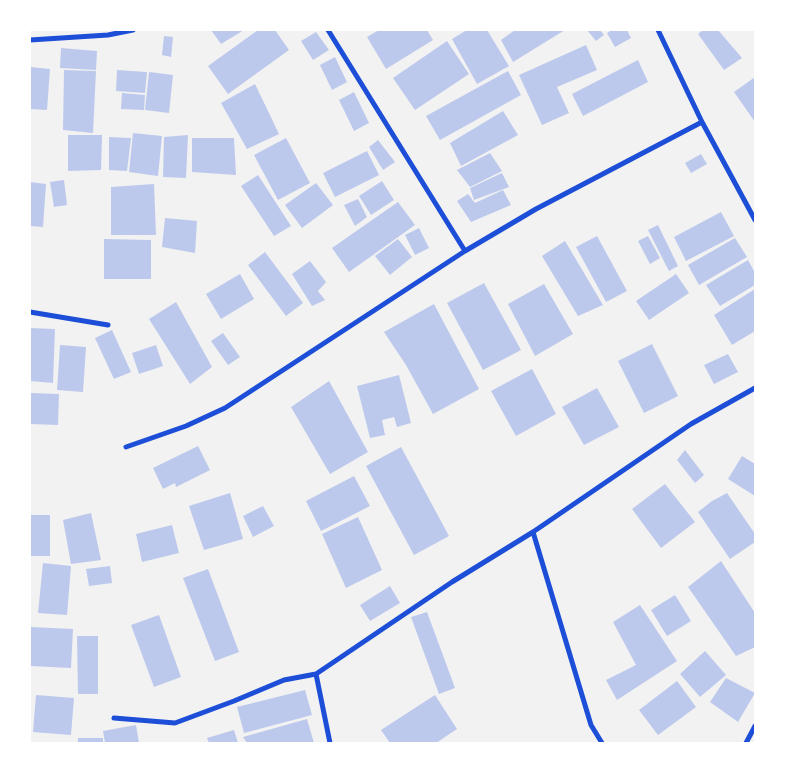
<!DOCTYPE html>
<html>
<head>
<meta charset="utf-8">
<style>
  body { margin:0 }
  #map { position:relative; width:785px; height:773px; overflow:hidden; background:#f2f2f2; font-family:"Archivo Narrow",sans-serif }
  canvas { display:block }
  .frame { position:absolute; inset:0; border:31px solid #fff; pointer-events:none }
</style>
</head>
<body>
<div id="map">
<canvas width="785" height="773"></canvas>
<div class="frame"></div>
</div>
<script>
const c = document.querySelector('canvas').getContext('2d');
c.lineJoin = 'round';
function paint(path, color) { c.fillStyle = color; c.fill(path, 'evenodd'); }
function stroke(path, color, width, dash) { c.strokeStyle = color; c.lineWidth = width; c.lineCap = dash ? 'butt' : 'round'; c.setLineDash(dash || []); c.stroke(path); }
paint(new Path2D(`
  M 211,30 L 244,30 L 221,44 Z
  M 258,30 L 275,30 L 289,50 L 228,94 L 208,66 Z
  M 379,30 L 427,30 L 433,40 L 386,69 L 367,37 Z
  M 467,30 L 487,30 L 509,66 L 477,84 L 452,39 Z
  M 515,30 L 565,30 L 513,62 L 501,40 Z
  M 587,30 L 600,30 L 604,35 L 596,41 Z
  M 612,30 L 627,30 L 631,38 L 615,47 L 607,33 Z
  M 703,30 L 718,30 L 742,58 L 724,70 L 698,34 Z
  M 316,32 L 329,50 L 313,60 L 301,41 Z
  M 164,36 L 173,37 L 171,57 L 162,55 Z
  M 447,41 L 469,74 L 415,110 L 393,78 Z
  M 586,45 L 597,70 L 557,87 L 569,113 L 542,125 L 519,75 Z
  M 61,48 L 97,51 L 96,70 L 60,68 Z
  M 335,57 L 347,82 L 332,90 L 320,65 Z
  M 638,60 L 648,82 L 583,116 L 572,94 Z
  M 30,67 L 50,69 L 47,110 L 30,109 Z
  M 64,70 L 96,71 L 93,133 L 63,130 Z
  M 117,70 L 147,72 L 145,93 L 116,91 Z
  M 508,71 L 521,95 L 440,140 L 426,116 Z
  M 149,72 L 173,75 L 169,113 L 145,110 Z
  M 755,77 L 755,122 L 734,92 Z
  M 255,84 L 279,134 L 247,149 L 221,103 Z
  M 354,92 L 369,123 L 354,131 L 339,100 Z
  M 122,93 L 145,95 L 144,110 L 121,109 Z
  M 503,111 L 518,135 L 461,166 L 450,143 Z
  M 133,133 L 162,136 L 158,176 L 129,172 Z
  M 68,135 L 102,135 L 101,170 L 68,171 Z
  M 188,135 L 186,178 L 163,177 L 164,137 Z
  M 109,137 L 131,138 L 127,171 L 109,170 Z
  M 192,138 L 234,138 L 236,175 L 192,172 Z
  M 286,138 L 310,183 L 278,200 L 254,155 Z
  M 378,140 L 395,162 L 383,170 L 369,147 Z
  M 367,151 L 379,175 L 335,197 L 323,173 Z
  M 490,153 L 502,171 L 470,187 L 457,170 Z
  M 701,154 L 707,164 L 691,173 L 685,163 Z
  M 502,173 L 509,187 L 474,200 L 470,188 Z
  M 258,175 L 291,226 L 274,236 L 241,186 Z
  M 64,180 L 67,205 L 54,207 L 50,182 Z
  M 382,181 L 394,200 L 371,215 L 359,196 Z
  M 30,182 L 46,184 L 43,227 L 30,226 Z
  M 316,183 L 333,205 L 302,228 L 285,205 Z
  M 154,184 L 156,235 L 111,235 L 111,187 Z
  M 503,190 L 511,205 L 471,222 L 457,201 L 468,194 L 475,203 Z
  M 358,199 L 367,217 L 355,226 L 344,205 Z
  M 398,202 L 415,225 L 349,272 L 332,248 Z
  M 721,212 L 734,236 L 686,261 L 674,237 Z
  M 165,218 L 197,221 L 195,253 L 162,247 Z
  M 658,225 L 678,266 L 669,271 L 648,230 Z
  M 419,228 L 429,248 L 415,255 L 405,235 Z
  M 597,236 L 627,291 L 606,302 L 576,247 Z
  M 648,236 L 660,258 L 650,264 L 638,241 Z
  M 735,238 L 747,257 L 699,285 L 688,265 Z
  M 104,239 L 151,240 L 151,279 L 104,279 Z
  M 398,239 L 412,257 L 390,275 L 375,256 Z
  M 565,241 L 603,305 L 578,316 L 542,256 Z
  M 265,252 L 303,303 L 286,316 L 248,265 Z
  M 748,260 L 755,273 L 755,285 L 720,306 L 706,285 Z
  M 310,261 L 326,282 L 318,291 L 325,300 L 312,306 L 292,274 Z
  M 240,274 L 254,299 L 221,319 L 206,294 Z
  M 676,274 L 689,293 L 649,320 L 636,301 Z
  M 484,283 L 521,350 L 483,370 L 447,303 Z
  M 544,284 L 573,334 L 535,356 L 508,304 Z
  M 755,289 L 755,331 L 732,345 L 714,315 Z
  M 176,302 L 212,367 L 190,384 L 149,319 Z
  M 434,304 L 479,389 L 433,414 L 406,365 L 384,332 Z
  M 30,328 L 55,329 L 53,383 L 30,381 Z
  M 112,330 L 131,372 L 114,379 L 95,338 Z
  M 223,333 L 240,357 L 228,365 L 211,341 Z
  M 652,344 L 678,396 L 644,413 L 618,361 Z
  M 60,345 L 86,347 L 83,392 L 57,390 Z
  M 156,345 L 163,366 L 139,374 L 132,353 Z
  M 728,354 L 738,372 L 714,384 L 704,365 Z
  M 532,369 L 556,414 L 516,436 L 491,391 Z
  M 399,375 L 411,423 L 397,427 L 394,417 L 382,420 L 385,435 L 370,438 L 357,386 Z
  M 329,381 L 368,452 L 330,474 L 291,407 Z
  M 597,388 L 619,427 L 584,445 L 562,407 Z
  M 30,393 L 59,394 L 58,425 L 30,424 Z
  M 198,446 L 210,470 L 176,487 L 175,483 L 163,489 L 153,468 Z
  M 401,447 L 449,536 L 414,555 L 366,466 Z
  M 685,450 L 704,475 L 695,483 L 677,460 Z
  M 742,456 L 755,464 L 755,496 L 728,479 Z
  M 354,476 L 370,506 L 321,531 L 306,501 Z
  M 665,484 L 695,522 L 661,548 L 632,509 Z
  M 230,493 L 243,539 L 204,550 L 189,506 Z
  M 727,493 L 755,534 L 755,542 L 730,559 L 698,512 L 712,501 Z
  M 263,506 L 274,526 L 253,537 L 243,516 Z
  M 91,513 L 101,560 L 71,564 L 63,520 Z
  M 30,515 L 50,515 L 50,556 L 30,556 Z
  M 358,517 L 382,570 L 346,588 L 322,534 Z
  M 172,525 L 179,553 L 142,562 L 136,534 Z
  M 721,561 L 755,613 L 755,647 L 736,656 L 688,587 Z
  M 43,563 L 71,566 L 67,615 L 38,613 Z
  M 110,566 L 112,583 L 89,586 L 86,569 Z
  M 208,569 L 239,652 L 215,661 L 183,578 Z
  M 390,586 L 400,603 L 370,621 L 360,605 Z
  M 675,595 L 691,621 L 667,636 L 651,610 Z
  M 640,605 L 677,661 L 617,700 L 606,680 L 636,665 L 613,622 Z
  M 427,612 L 455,688 L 439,694 L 411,617 Z
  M 159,615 L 181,677 L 154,687 L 131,625 Z
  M 30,627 L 73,629 L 71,668 L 30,666 Z
  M 77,636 L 98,636 L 98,694 L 78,694 Z
  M 705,651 L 726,675 L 700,697 L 680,674 Z
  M 726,678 L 755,693 L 738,722 L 710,702 Z
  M 677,681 L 696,707 L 658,735 L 639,710 Z
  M 305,690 L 312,715 L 244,733 L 237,707 Z
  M 36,695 L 74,698 L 71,735 L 33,732 Z
  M 435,695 L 457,729 L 436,743 L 390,743 L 381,730 Z
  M 307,719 L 314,743 L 247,743 L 243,737 Z
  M 136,725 L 139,743 L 105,743 L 103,731 Z
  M 234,730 L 238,743 L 209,743 L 207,738 Z
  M 78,738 L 103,738 L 103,743 L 78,743 Z`), '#bdc9ec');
stroke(new Path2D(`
  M 328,30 L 465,251
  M 658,30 L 702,122 L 755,220
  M 30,40 L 108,35 L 133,30
  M 30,312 L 108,325
  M 126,447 L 186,426 L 225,408 L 465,251 L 536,209 L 702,122
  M 533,532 L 591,725 L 602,743
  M 316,674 L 330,743
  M 114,718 L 175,723 L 234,701 L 284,680 L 316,674 L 452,582 L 533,532 L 691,424 L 755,388
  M 746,743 L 755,726`), '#1d4ed8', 5);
</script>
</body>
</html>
